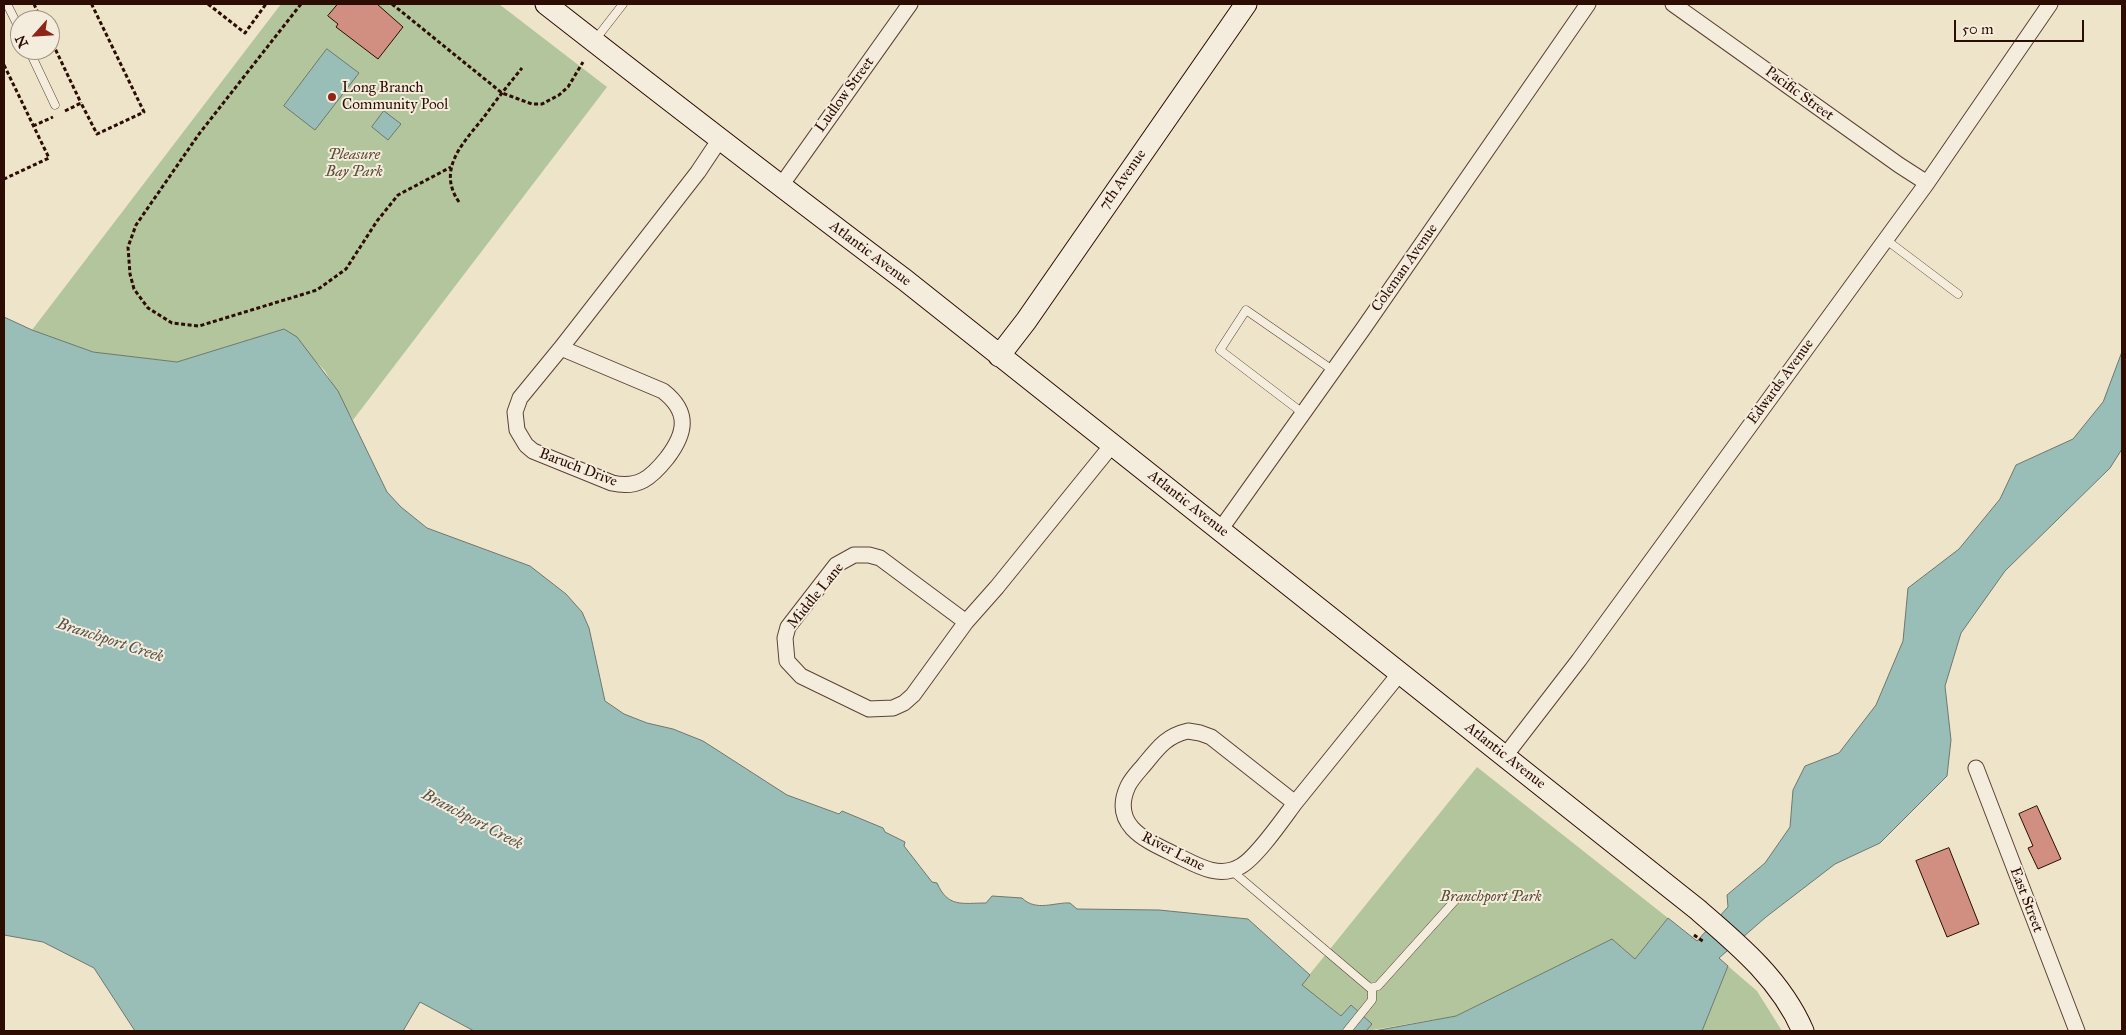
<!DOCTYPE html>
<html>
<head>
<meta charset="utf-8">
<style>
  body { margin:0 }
  #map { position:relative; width:2126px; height:1035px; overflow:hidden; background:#eee4ca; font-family:"IM FELL Great Primer",serif }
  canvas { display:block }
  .frame { position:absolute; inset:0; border:5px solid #2d0c01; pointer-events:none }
  .north { position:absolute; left:10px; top:10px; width:50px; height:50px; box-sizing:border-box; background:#f4eddd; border:1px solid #a49385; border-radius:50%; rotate:244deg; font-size:14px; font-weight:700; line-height:20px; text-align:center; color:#2d0c01 }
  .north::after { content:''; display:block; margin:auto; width:18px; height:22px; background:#8f2418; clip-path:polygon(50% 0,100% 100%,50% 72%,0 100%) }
  .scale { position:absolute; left:1954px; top:20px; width:130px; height:22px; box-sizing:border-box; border:2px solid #2d0c01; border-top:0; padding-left:6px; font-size:15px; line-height:18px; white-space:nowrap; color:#2d0c01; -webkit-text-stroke:4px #f4eddd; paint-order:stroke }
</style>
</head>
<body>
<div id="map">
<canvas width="2126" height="1035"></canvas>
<div class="frame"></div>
<div class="north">N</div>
<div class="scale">50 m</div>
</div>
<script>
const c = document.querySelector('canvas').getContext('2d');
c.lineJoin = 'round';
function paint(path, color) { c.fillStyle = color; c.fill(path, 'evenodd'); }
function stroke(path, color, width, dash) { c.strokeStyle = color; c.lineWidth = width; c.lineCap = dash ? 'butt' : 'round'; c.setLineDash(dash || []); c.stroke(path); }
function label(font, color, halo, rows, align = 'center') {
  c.font = font + ' "IM FELL Great Primer",serif'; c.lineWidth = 4; c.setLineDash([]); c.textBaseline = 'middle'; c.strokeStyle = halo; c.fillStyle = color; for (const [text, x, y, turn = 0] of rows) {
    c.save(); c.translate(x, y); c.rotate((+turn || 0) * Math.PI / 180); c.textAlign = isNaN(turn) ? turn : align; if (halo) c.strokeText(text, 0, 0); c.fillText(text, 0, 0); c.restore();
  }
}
paint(new Path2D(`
  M 281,4 L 499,4 L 607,87 L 353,420 L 325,371 L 284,329 L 177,362 L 93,352 L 32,330 Z
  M 1477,767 L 1668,918 L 1635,959 L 1612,939 L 1456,1016 L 1366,1031 L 1371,1024 L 1351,1005 L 1341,1016 L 1301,985 Z
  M 1728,966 L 1757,991 L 1782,1031 L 1702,1031 Z`), '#b3c59c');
const water = new Path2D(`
  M 327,49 L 359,73 L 315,130 L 284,106 Z
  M 384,111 L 401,124 L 388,140 L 372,127 Z
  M 4,317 L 32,330 L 93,352 L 177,362 L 284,329 L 297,337 L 338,391 L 387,492 L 401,507 L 427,528 L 530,566 L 566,594 L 582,612 L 589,628 L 605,701 L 624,714 L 647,723 L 673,729 L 703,741 L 787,795 L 839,814 L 842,811 L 883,828 L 885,832 L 905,842 L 904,846 L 932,882 L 937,883 C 948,908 962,903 986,903 L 992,896 L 1022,898 C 1036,912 1055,902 1070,903 L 1077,909 L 1159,910 L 1248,919 L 1310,975 L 1302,985 L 1341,1016 L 1351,1005 L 1372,1024 L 1366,1031 L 474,1031 L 420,1002 L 403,1031 L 135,1031 L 94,968 L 43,942 L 4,935 Z
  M 2122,352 L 2122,449 L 2110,468 L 2005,571 L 1961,633 L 1945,686 L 1951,740 L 1947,776 L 1880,843 L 1835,864 L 1766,917 L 1719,958 L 1728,966 L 1702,1031 L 1374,1031 L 1456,1016 L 1612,939 L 1635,959 L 1668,918 L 1697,941 L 1728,907 L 1727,895 L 1765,863 L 1790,827 L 1793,790 L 1805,766 L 1839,753 L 1876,705 L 1903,641 L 1908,588 L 1959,549 L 2000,499 L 2016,465 L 2073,439 L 2103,402 Z`);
paint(water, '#99beb7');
stroke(water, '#6e776e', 1);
const building = new Path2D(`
  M 338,4 L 377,4 L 403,27 L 378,59 L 336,27 L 338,24 L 328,16 Z
  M 2037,806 L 2061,859 L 2038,869 L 2028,848 L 2033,846 L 2019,814 Z
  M 1949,848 L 1979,924 L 1947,937 L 1916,861 Z`);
paint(building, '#d18f81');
stroke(building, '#2d0c01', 1);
const lane = new Path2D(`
  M 7,4 L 20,30
  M 595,40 L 623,4
  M 29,50 L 55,105
  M 1885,239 L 1958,294
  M 1304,414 L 1220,350 L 1246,310 L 1334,371
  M 1232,871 L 1370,988 L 1378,986 L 1459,896
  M 1347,1031 L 1372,1000 L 1372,989`);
const street = new Path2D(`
  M 1673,4 L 1899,165 L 1927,183
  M 780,187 L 910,4
  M 561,348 L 663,391 C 690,412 686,433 667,458 C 651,478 638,489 612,483 L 533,451 L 526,445 L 517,430 L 515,412 L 520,398 Z
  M 561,348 L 698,172 L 720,139
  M 1220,530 L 1363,329 L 1588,4
  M 854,555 L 869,555 L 880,558 L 966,622 L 913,695 L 904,703 L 893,708 L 869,709 L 801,676 L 787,661 L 785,638 L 788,627 L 836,565 Z
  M 966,622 L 997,587 L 1112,445
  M 1188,731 L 1200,733 L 1211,737 L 1295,803 C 1283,819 1257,857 1241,866 C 1218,880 1195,864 1174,854 C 1145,840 1110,825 1128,786 C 1132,778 1139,771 1144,765 C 1158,748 1166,736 1188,731 Z
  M 1505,756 L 1579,660 L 1927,183 L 2050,4
  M 1976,768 L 2077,1031
  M 1295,803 L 1400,673`);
const secondary = new Path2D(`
  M 546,4 C 665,97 784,189 905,280 L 1697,909 C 1739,945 1781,980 1803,1031
  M 999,356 L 1026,321 L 1246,4`);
stroke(lane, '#5d4233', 9);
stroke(street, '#5d4233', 17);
stroke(secondary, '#2d0c01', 23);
stroke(new Path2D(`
  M 34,4 L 41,20
  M 208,4 L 245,33 L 266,4
  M 301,4 L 199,134 L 136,225 L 128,247 L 130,274 L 134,289 L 148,308 L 172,323 L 199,326 L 317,290 L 346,269 L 377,221 L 398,195 L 451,167
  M 392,4 L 502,93 L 532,104 L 542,104 L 559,95 L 568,87 L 583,62
  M 50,38 L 81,103
  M 4,65 L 49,158 L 4,179
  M 65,111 L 81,103 L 97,134 L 144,112 L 92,5 L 94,4
  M 33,126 L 53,117
  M 459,202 C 436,169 464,142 484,117 C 496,100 509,84 522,68
  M 1694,935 L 1704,942`), '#2d0c01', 3, [4, 2.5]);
stroke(lane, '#f4eddd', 8);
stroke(street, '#f4eddd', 15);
stroke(secondary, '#f4eddd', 21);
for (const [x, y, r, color] of [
  [332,97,5,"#8f2418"]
]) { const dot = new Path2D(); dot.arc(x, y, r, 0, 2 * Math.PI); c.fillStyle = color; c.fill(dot); stroke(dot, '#f4eddd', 2); }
label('15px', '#2d0c01', '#f4eddd', [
  ["Long Branch",342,88],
  ["Community Pool",342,105]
], 'left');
label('15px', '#2d0c01', '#f4eddd', [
  ["Pacific Street",1799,94,36],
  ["Ludlow Street",845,95,-54],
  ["7th Avenue",1123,180,-55],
  ["Atlantic Avenue",870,254,37],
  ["Coleman Avenue",1405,268,-55],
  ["Edwards Avenue",1781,382,-54],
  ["Baruch Drive",578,468,21],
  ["Atlantic Avenue",1188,504,38],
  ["Middle Lane",816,596,-51],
  ["Atlantic Avenue",1505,756,38],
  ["River Lane",1173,852,27],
  ["East Street",2026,900,69]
]);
label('italic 15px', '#5c4d37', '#f4eddd', [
  ["Pleasure",354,155],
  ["Bay Park",354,172],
  ["Branchport Park",1491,897]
]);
label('italic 16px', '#58534a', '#f4eddd', [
  ["Branchport Creek",110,641,18],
  ["Branchport Creek",472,820,28]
]);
</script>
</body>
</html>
